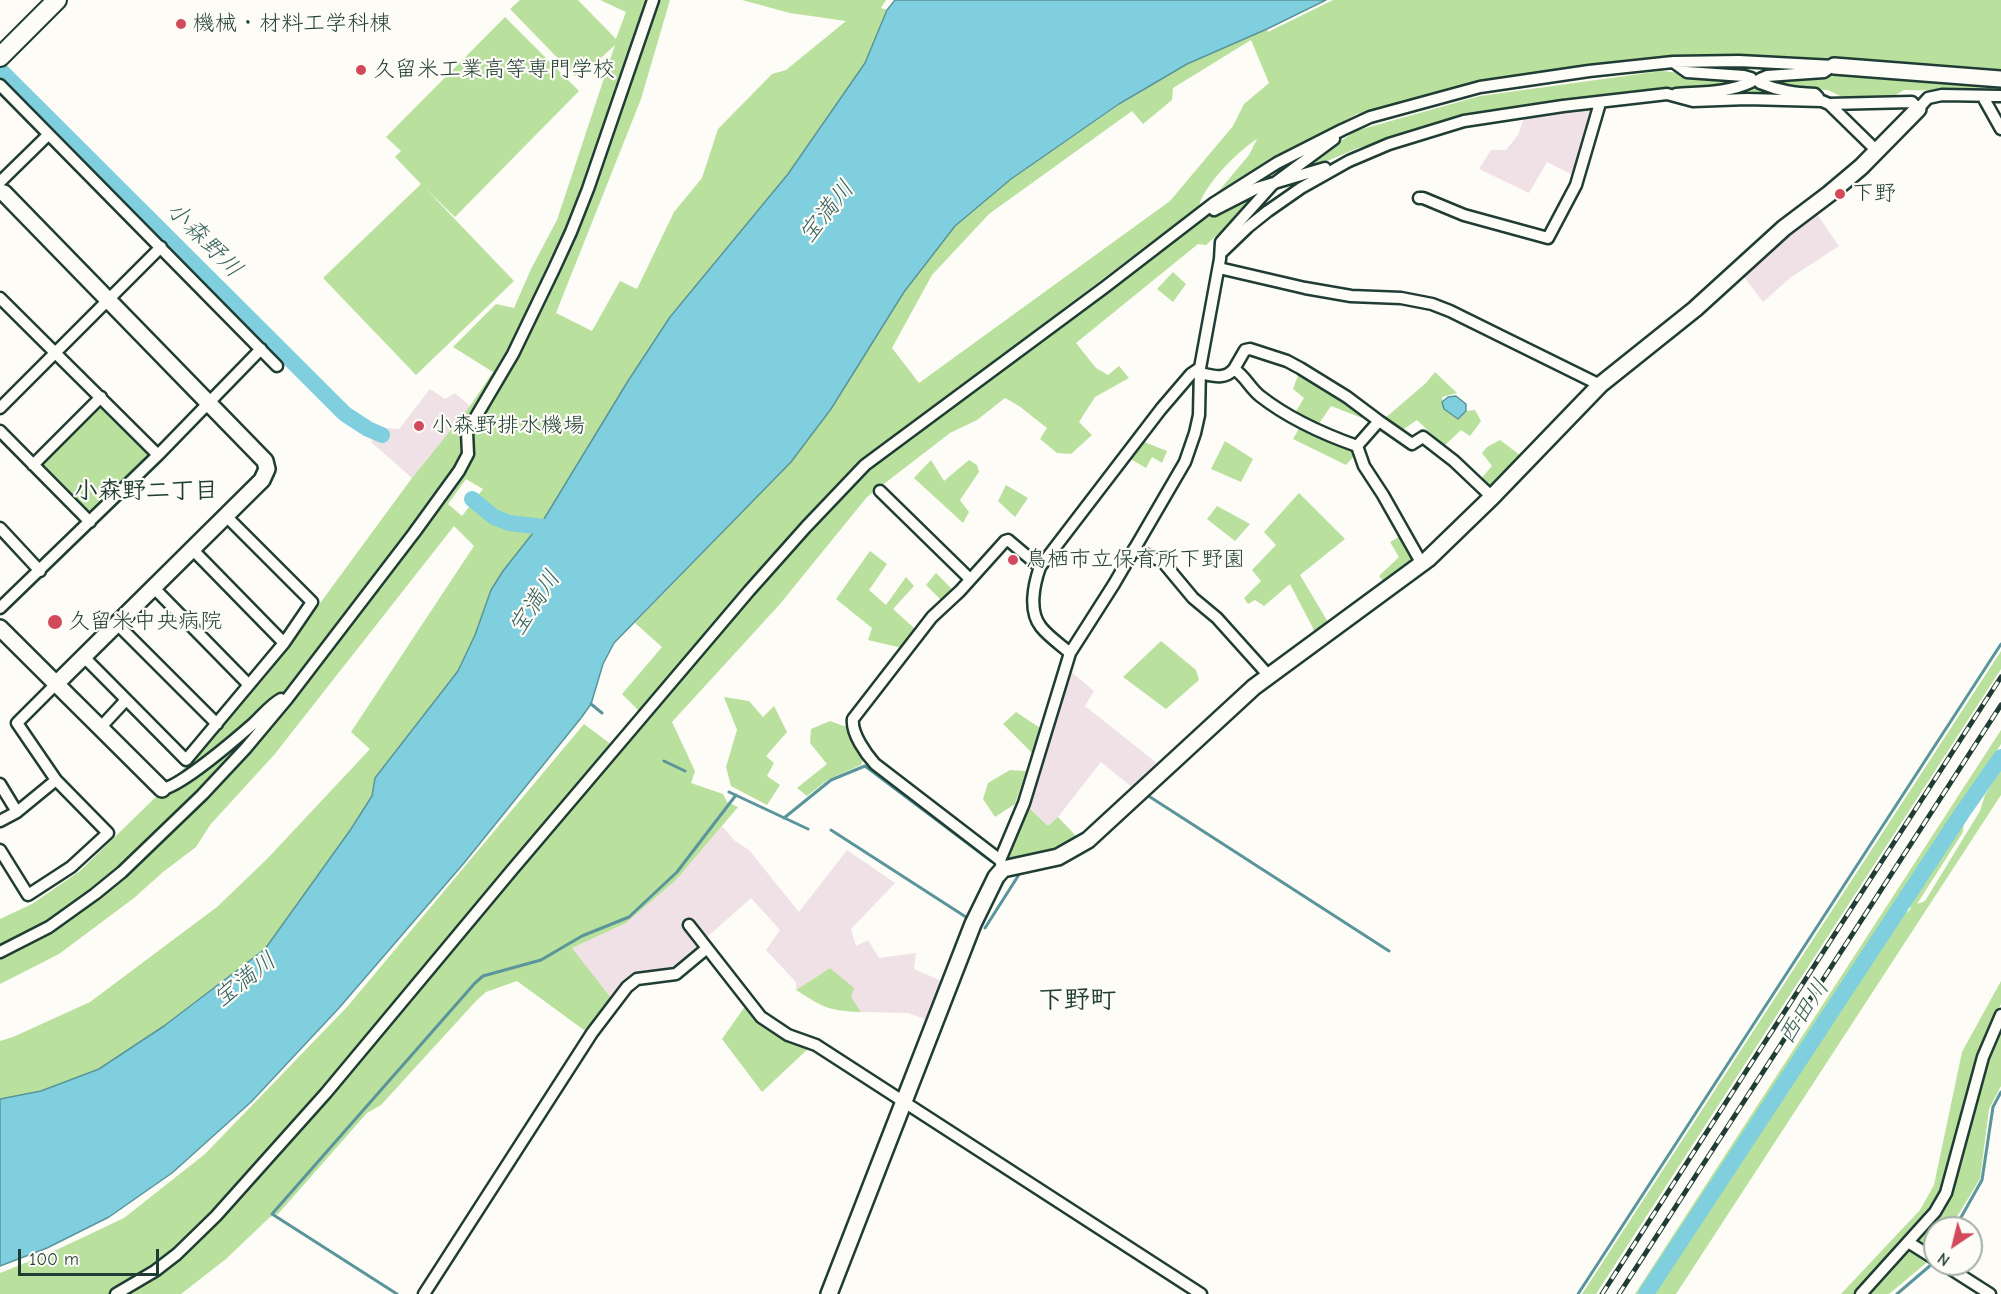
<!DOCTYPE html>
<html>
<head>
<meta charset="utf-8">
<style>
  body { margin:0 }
  #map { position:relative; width:2001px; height:1294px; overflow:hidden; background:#fdfcf7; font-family:"Comic Neue",sans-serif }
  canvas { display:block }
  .north { position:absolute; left:1923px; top:1216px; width:60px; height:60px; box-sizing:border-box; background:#fdfcf7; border:2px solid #a4b0a9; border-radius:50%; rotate:215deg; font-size:16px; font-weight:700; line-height:24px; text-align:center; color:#1f3d34 }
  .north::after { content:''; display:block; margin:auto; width:21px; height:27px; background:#d1495b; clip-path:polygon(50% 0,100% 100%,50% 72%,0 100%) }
  .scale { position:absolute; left:18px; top:1249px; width:141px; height:27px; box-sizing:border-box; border:3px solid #1f3d34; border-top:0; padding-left:8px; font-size:18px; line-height:21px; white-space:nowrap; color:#1f3d34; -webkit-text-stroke:4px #fdfcf7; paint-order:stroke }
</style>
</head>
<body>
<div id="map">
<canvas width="2001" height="1294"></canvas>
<div class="north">N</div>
<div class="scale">100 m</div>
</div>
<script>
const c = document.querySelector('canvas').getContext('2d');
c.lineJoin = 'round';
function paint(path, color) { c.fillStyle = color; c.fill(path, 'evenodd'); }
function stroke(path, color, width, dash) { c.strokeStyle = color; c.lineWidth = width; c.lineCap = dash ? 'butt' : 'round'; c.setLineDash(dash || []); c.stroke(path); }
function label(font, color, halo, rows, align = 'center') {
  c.font = font + ' "Comic Neue","Klee One",sans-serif'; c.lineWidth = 4.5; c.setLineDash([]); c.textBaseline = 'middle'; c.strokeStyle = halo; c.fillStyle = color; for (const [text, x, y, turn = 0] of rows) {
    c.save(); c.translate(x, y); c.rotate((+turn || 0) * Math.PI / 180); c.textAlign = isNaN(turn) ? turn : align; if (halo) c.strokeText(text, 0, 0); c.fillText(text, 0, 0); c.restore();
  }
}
paint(new Path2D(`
  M 1590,107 L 1594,112 L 1575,176 L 1547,162 L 1529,193 L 1479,169 L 1491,150 L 1506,150 L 1518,135 L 1525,115 Z
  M 1815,211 L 1839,246 L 1790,278 L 1763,302 L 1742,274 Z
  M 430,389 L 445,399 L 455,393 L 470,406 L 412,478 L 371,442 L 383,428 L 399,429 Z
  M 1068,669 L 1094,691 L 1085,706 L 1158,764 L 1133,788 L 1101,762 L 1058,817 L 1048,826 L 1028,807 Z
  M 722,826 L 735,841 L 749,850 L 799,912 L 847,850 L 895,883 L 851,929 L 856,946 L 868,940 L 879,958 L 916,953 L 914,969 L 944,982 L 928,1020 L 908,1013 L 861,1012 L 830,968 L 796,990 L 796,982 L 766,950 L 780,930 L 751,898 L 706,938 L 707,944 L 675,973 L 637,974 L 612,999 L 572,948 L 626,923 L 676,880 Z`), '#f0e1e6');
paint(new Path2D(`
  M 520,0 L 578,0 L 616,39 L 626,12 L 600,0 L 670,0 L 641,99 L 556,313 L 592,331 L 620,281 L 637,289 L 674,212 L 702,178 L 718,129 L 772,74 L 786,70 L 846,21 L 790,13 L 742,0 L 886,0 L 881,8 L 887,10 L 865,63 L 788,174 L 670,317 L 628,381 L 544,519 L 503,571 L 491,589 L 475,635 L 458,671 L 375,778 L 372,796 L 351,829 L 265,949 L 164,1026 L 99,1069 L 41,1091 L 0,1099 L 0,1041 L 13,1037 L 90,1002 L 217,907 L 268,858 L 370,749 L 351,732 L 474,546 L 454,526 L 274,755 L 210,825 L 196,847 L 163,872 L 134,898 L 59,954 L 0,984 L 0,919 L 32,904 L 80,871 L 168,785 L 228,721 L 271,670 L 412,478 L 470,406 L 493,372 L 453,347 L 496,304 L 514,308 L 531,269 L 557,220 L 615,45 L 578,79 L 510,9 ZM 466,479 L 483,489 L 462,516 L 448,504 Z
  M 1333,0 L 2001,0 L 2001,72 L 1853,61 L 1670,55 L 1466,85 L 1357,114 L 1267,161 L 1213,198 L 1249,155 L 1257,139 C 1239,150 1204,185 1199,206 L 859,463 L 801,522 L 639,711 L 622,694 L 662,647 L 635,623 L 791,462 L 904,292 L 955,226 L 1011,179 L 1119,105 L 1187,64 L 1267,29 L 1268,32 ZM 1251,40 L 1269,83 L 1244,104 L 1233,126 L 1170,201 L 919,383 L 892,348 L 932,275 L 989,214 L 1132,111 L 1143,124 L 1172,100 L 1173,88 Z
  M 505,17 L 579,91 L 455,217 L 425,188 L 514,281 L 416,375 L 323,278 L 421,184 L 395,157 L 401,151 L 386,137 Z
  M 1661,71 L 1734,78 L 1734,84 L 1618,94 L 1466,117 L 1358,148 L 1294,175 L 1355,131 L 1480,96 Z
  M 1839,72 L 2001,83 L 2001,92 L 1904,90 L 1890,98 L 1840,96 L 1828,90 L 1785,88 L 1776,84 L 1777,78 L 1827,77 Z
  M 1756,86 L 1791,97 L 1710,96 Z
  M 1247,198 L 1255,200 L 1206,245 L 1198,244 L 1076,343 L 1096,368 L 1108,375 L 1119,366 L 1129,378 L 1095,397 L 1079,422 L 1092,435 L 1071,454 L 1057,453 L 1040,439 L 1047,428 L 1019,406 L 1005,398 L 977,420 L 950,433 L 867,497 L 780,604 L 672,722 L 695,771 L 691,783 L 723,794 L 727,802 L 738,807 L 676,880 L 626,923 L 572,948 L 612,999 L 588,1033 L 517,981 L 486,992 L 476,1001 L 381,1105 L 367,1113 L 278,1214 L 270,1217 L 226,1259 L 181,1294 L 0,1294 L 0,1273 L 50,1253 L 124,1218 L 205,1154 L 347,1007 L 584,724 L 612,745 L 611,761 L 810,530 L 869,470 L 1209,213 L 1228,209 Z
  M 1173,272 L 1186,284 L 1173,302 L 1157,289 Z
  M 1300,370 L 1365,413 L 1362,418 L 1331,406 L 1318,425 L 1295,413 L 1304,398 L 1293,389 Z
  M 1435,372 L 1457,393 L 1442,397 L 1444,409 L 1458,419 L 1466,411 L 1475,410 L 1481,421 L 1470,436 L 1461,430 L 1444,446 L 1417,420 L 1401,431 L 1384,419 L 1426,383 Z
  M 99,401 L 155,456 L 91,519 L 36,465 Z
  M 1301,425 L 1355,449 L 1356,454 L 1346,465 L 1293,439 Z
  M 1500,440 L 1520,455 L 1489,488 L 1480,480 L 1492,466 L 1482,453 L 1487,447 Z
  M 1142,441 L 1167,451 L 1162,463 L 1152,457 L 1146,468 L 1129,458 Z
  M 1225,441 L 1253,459 L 1241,482 L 1211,469 Z
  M 931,460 L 944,481 L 969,460 L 977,465 L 979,472 L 960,500 L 969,512 L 963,523 L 914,478 Z
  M 1006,485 L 1028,498 L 1015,517 L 998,501 Z
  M 1299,493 L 1345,539 L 1300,575 L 1328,622 L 1315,632 L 1290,584 L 1264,606 L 1255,600 L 1248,604 L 1244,598 L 1261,581 L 1252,570 L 1276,545 L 1264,532 Z
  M 1217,506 L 1250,524 L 1235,541 L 1207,519 Z
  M 1402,535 L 1416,561 L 1385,583 L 1379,576 L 1399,557 L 1390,542 Z
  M 870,551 L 887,564 L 869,590 L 886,605 L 906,577 L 914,586 L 893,609 L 915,629 L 902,648 L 868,640 L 872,628 L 836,599 Z
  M 936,573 L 954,591 L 942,601 L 926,585 Z
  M 1161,641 L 1196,670 L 1199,680 L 1166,709 L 1123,677 Z
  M 2001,651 L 2001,669 L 1596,1294 L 1582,1294 Z
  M 724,697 L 749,701 L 763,717 L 774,706 L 787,732 L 766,756 L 774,763 L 767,776 L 780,785 L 767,805 L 731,786 L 726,767 L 737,730 Z
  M 1016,712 L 1040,728 L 1033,754 L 1003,724 Z
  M 830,721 L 849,728 L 864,758 L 861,765 L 829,779 L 807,796 L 797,788 L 827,764 L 810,743 L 811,729 Z
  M 2001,730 L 2001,744 L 1641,1294 L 1635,1294 Z
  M 2001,769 L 2001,795 L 1676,1294 L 1653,1294 L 1895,921 L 1910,910 L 1912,895 L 1964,815 L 1963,832 L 1917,904 L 1925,901 L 1980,811 L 1985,795 Z
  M 1010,770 L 1026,771 L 1015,804 L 995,817 L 983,799 L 988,783 Z
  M 1028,807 L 1048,826 L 1058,817 L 1077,837 L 1050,852 L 1011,860 L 1009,856 Z
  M 830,968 L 854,988 L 851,997 L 861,1012 C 828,1011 823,1007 796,990 Z
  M 2001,981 L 2001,1004 L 1989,1027 L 1939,1196 L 1930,1213 L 1854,1294 L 1841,1294 L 1920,1210 L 1934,1185 L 1962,1052 Z
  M 746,1005 L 810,1047 L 762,1092 L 722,1039 Z
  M 2001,1028 L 2001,1086 L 1989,1109 L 1980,1179 L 1950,1228 L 1935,1228 L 1935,1253 L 1931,1259 L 1889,1294 L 1866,1294 L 1942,1210 L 1952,1194 L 1974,1105 Z`), '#b9e09c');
const water = new Path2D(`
  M 895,0 L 1326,0 L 1267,29 L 1187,64 L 1119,104 L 1011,179 L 955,226 L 904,292 L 831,409 L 791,462 L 614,643 L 603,664 L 591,704 L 581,718 L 464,863 L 339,1008 L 251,1102 L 172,1173 L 109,1217 L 47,1248 L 0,1266 L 0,1099 L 41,1091 L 99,1069 L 164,1026 L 265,949 L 351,829 L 372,796 L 375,778 L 458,671 L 475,635 L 491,590 L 503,571 L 544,519 L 628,381 L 670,317 L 788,174 L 865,63 L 887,10 Z
  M 1456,396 L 1466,404 L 1466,411 L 1458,419 L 1444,409 L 1442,402 L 1448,397 Z`);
paint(water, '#80cfde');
stroke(water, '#59959a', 1.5);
stroke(new Path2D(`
  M 591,704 L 602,713
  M 664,761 L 685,771
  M 729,792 L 808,829
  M 1145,797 L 1147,795 L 1389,951
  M 784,818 L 831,780 L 865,766 L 991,861
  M 831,830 L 969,919
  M 1096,843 L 1114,826
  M 985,928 L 1020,873 L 1040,869
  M 1955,1228 L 1982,1180 L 1993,1107 L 2001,1092
  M 397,1294 L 272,1214 L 475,983 L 483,976 L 541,960 L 582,936 L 629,917 L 677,872 L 736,795
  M 1578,1294 L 2001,644
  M 1897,1294 L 1932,1264`), '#59959a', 3);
stroke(new Path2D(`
  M 0,70 L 345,414 L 368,429 L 382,435
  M 472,499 L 494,517 L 509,523 L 561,529
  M 1646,1294 L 1962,813 L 2001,757`), '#80cfde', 16);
const street = new Path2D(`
  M 1673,62 L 1687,72 L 1744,76 L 1751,78 L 1751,82 C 1728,93 1701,92 1676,94
  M 0,85 L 277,366
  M 1818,97 L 1815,94 C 1795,93 1779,91 1760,83 L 1760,79 L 1767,76 L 1824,72 L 1831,67
  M 1983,97 L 2001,129
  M 1829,104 L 1877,151
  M 0,182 L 48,135
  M 1419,198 L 1423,198 L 1464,215 L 1548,238 L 1576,185 L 1600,103
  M 1214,210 L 1257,188 L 1325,168
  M 1221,253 L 1248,227 L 1268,211 L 1301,188 L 1349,161 L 1389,144 L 1464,121 L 1563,106 L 1667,94 L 1693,101 L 1747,99 L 1822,101 L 1829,104 L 1912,102 L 1918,109 L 1928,98 L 1942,95 L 2001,96
  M 1219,268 L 1305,288 L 1351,296 L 1401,298 L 1432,304 L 1450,311 L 1600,385
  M 0,298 L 158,455
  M 1234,369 L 1245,350 L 1250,349 L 1287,361 L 1300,368 L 1347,397 L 1379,421
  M 1200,373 C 1213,376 1225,380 1234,369 C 1245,376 1250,388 1260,396 C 1288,418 1323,434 1357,446 L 1379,421 L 1412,444 L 1423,437 L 1454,461 L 1492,497
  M 0,408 L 161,247
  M 0,431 L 90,522
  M 1357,446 L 1364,466 L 1383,495 L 1422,564
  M 33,465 L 101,397
  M 880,491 L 970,579
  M 0,528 L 40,571
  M 1134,549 L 1163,562 L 1193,598 L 1217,618 L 1270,677
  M 193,550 L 284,643
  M 154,588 L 249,685
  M 0,608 L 158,455 L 261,349
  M 117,624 L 217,724
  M 1070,653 C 1061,645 1049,637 1041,627 C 1028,611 1034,584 1040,567 L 1161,409 L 1191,374 L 1200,368
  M 84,657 L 186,760 L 284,643 L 312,602 L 226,516
  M 100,728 L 125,701
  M 0,784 L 17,812
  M 162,789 C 180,787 237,738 253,724 C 262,716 270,705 281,699
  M 0,821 L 17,812 L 56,780
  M 0,850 L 28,895 L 71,867 L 108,833 L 56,780 L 17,723 L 56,684
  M 1000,860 L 1024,803 L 1070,653 L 1114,584 L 1185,462 L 1195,433 L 1199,415 L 1200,368 L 1220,259 L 1221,242 L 1272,185 L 1334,139
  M 1002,866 L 1000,860 L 875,764 C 866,754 851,733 853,719 L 932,617 L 960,591 L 1005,541 L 1008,540 L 1040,567
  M 689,925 L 761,1017 L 788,1035 L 816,1045 L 1201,1294
  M 0,952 L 49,927 L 95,894 L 122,872 L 202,795 L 246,748 L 287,699 L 414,533 L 459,471 L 468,454 L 467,432 L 513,354 L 554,269 L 571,232 L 588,189 L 653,0
  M 1908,1242 L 1935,1259
  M 1943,1264 L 1990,1294
  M 116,1294 L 155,1271 L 177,1254 L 216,1216 L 326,1093 L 512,870 L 749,591 L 806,527 L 865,465 L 1105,287 L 1214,203 L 1277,163 L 1342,130 L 1370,117 L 1480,87 L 1589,71 L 1673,62 L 1739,61 L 1834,66
  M 424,1294 L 592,1033 L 627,987 L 637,979 L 676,974 L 706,949
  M 1861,1294 L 1935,1212 L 1946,1193 L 1983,1057 L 2001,1015`);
const secondary = new Path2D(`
  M 1834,66 L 2001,79
  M 0,192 L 4,193 L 265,461 L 267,469 L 262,480 L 56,684
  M 0,628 L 162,789
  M 829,1294 L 973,924 L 996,877 L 1003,869 L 1058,857 L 1088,840 L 1254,687 L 1428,559 L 1492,497 L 1600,385 L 1695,309 L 1784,228 L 1829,194 L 1861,167 L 1918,109`);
const primary = new Path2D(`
  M 0,57 L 57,0`);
stroke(street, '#1f3d34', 15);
stroke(secondary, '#1f3d34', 20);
stroke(primary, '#1f3d34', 22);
stroke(street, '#fdfcf7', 10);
stroke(secondary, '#fdfcf7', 15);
stroke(primary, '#fdfcf7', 18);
const rail = new Path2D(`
  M 1602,1294 L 2001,677
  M 1619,1294 L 2001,705`);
stroke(rail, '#1f3d34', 5);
stroke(rail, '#fdfcf7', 3, [9]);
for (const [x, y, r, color] of [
  [181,24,6,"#d1495b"],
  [361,70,6,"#d1495b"],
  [1840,194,6,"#d1495b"],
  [419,426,6,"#d1495b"],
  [1013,560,6,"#d1495b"],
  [55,622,8,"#d1495b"]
]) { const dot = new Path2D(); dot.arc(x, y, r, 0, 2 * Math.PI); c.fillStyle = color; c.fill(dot); stroke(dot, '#fdfcf7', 2); }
label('22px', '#1f3d34', '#fdfcf7', [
  ["機械・材料工学科棟",193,24],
  ["久留米工業高等専門学校",373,70],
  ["下野",1852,194],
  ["小森野排水機場",431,426],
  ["鳥栖市立保育所下野園",1025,560],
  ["久留米中央病院",68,622]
], 'left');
label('italic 24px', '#37625e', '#fdfcf7', [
  ["宝満川",827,212,-51],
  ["小森野川",204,240,45],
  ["宝満川",535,603,-56],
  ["宝満川",245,980,-38],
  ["西田川",1804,1012,-57]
]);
label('bold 24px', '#1f3d34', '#fdfcf7', [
  ["小森野二丁目",146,491]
]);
label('bold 26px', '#1f3d34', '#fdfcf7', [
  ["下野町",1077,1001]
]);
</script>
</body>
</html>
